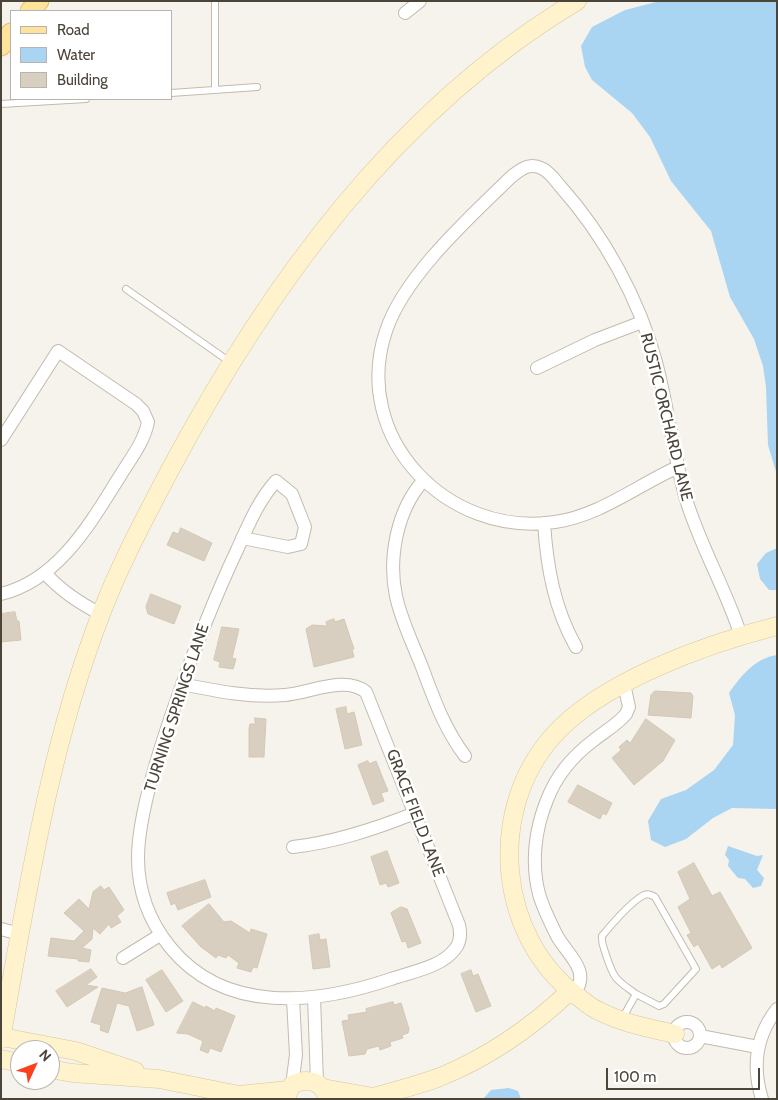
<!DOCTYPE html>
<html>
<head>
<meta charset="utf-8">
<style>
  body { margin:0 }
  #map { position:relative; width:778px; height:1100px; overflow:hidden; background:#f6f3ec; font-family:Cabin,sans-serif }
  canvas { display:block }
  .frame { position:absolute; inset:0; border:2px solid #4b4439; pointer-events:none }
  .legend { position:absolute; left:10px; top:10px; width:162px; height:90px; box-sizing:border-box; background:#fff; border:1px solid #b7b4b0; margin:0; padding:6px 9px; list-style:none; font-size:15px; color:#4b4439 }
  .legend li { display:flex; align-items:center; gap:10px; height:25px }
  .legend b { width:25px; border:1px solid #b7b4b0 }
  .north { position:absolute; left:10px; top:1040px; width:50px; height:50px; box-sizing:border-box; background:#fff; border:1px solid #b7b4b0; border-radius:50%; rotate:47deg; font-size:14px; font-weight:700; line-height:20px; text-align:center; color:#4b4439 }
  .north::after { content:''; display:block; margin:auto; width:18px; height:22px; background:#fc3f1d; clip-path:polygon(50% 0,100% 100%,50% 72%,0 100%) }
  .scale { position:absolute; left:606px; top:1068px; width:154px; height:22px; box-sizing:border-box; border:2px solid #4b4439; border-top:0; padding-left:6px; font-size:15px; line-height:18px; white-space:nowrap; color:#4b4439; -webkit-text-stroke:4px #fff; paint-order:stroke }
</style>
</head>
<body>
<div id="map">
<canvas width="778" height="1100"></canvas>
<div class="frame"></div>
<ul class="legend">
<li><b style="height:6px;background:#ffe39c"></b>Road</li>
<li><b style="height:14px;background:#a9d4f2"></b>Water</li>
<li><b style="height:14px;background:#d8cfc1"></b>Building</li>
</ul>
<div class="north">N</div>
<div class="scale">100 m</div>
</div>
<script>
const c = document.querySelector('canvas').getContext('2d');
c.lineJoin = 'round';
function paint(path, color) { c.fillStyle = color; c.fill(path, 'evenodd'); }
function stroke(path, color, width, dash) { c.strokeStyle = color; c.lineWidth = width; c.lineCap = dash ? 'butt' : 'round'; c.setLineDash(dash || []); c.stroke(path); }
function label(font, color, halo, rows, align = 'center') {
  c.font = font + ' Cabin,sans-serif'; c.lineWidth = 5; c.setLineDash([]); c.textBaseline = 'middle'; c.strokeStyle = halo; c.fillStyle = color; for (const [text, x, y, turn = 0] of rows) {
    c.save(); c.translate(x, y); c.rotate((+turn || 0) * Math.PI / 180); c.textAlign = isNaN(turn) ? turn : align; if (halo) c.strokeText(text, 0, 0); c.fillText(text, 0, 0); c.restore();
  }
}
paint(new Path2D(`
  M 660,1 L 777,1 L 777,475 L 768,445 L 766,387 L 763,366 L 754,339 L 730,297 L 711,231 L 671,181 L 650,137 L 632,113 L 592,80 L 585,67 L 581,46 L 592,27 L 625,10 Z
  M 777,548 L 777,590 L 769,590 L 760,579 L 757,564 L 766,553 Z
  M 777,655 L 777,809 L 732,808 L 713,818 L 686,839 L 665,847 L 651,840 L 648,821 L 661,799 L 686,790 L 714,770 L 733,745 L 735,715 L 729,693 C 741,676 755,658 777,655 Z
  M 728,846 L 757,856 L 763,855 L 757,870 L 764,878 L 761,886 L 753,888 L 745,879 L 738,878 L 728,866 L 729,860 L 725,855 Z
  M 509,1088 L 518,1091 L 521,1099 L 483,1099 L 491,1090 Z`), '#a9d4f2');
const building = new Path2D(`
  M 181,528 L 212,543 L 204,561 L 167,545 L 173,532 L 178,534 Z
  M 151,594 L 181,606 L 174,624 L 148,614 L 146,607 Z
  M 15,612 L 17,621 L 19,621 L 21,640 L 1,642 L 1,614 Z
  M 334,619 L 335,622 L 344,619 L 354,649 L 352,649 L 354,657 L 314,667 L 306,629 L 312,625 L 327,626 L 326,622 Z
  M 222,627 L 239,629 L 232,658 L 236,659 L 233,669 L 219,667 L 220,662 L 214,660 Z
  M 655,691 L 691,693 L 693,696 L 691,718 L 648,715 L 651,695 Z
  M 346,707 L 347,714 L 354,712 L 362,745 L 345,749 L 336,709 Z
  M 255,718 L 266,719 L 264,757 L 249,757 L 249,728 L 250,724 L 255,724 Z
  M 646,719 L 675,740 L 663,761 L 634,785 L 612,758 L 621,750 L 619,747 L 627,740 L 630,743 Z
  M 368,761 L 369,764 L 376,761 L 388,791 L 381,793 L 384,801 L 373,805 L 358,765 Z
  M 578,785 L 612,803 L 606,815 L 603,813 L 600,819 L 568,802 Z
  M 387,851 L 399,883 L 388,887 L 386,883 L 380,885 L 371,857 Z
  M 694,863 L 712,896 L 720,892 L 752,948 L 722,968 L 720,964 L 712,969 L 698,944 L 694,947 L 687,935 L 691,933 L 678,907 L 690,899 L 678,872 Z
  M 205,880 L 211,897 L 178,910 L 175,903 L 171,905 L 167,893 Z
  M 101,886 L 104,890 L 109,887 L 124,910 L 117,916 L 121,922 L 111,928 L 109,924 L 100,934 L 93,928 L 92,939 L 82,948 L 91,950 L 89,962 L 78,961 L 78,959 L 48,956 L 51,938 L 74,941 L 84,931 L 64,913 L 79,899 L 89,909 L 93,892 Z
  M 209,904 L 224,922 L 231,921 L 250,933 L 251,929 L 267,934 L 257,968 L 253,967 L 251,972 L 237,968 L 239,963 L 228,955 L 226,958 L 218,955 L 216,958 L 201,947 L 182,926 Z
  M 401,907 L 407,909 L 421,943 L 408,948 L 406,941 L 402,942 L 391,913 Z
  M 319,934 L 320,940 L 326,939 L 330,967 L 313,969 L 309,936 Z
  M 91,969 L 97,977 L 86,985 L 98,987 L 67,1007 L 56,991 Z
  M 162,970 L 183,1001 L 166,1012 L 146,980 Z
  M 471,970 L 473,976 L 478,974 L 491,1006 L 476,1012 L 461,974 Z
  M 142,987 L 154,1025 L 137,1031 L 129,1006 L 117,1003 L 108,1033 L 100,1030 L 101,1025 L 91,1022 L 102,988 L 125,993 Z
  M 193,1002 L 205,1008 L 206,1006 L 215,1011 L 216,1008 L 235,1016 L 221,1052 L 210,1048 L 208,1053 L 200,1050 L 203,1041 L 188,1034 L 177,1033 Z
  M 393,1002 L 394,1005 L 401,1003 L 409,1029 L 408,1033 L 402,1035 L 403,1038 L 390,1042 L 391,1046 L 380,1050 L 379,1046 L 367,1049 L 365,1054 L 349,1056 L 342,1021 L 349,1020 L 348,1015 L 367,1012 L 366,1009 Z`);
paint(building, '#d8cfc1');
stroke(building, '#d3c7b4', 1);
const lane = new Path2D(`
  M 215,1 L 215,90
  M 171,93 L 257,87
  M 1,104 L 86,99
  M 126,289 L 230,362
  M 622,1019 L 636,994 L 659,1006 L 664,1004 L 696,969 L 655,897 C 651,895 648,893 644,895 C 630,902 612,924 602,936 C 601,943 604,948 606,955 C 614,979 615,979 636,994`);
const street = new Path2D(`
  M 405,13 L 420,1
  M 537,368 L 595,340 L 642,322
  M 1,440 L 58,351 L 136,404 L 143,411 L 148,422 C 144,442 131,458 120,476 C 91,522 59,580 1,594
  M 678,467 C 638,485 599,516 555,522 C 448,538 350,438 386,331 C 404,276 470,217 511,177 C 520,170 529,162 541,168 C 549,171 555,180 560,186 C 604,235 639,299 656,362 C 668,407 673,454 686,499 C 700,546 726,589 741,636
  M 423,481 C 397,510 388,558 396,596 C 401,620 413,644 422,667 C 434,699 444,728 465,756
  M 544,523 C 547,567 554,608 576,647
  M 45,573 C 61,591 79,603 101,614
  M 182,684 C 216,691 250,698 285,695 C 310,693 345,675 366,692 L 459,925 C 461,934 461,942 455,949 C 442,967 411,972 391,979 C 317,1004 225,1015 170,947 C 149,921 138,892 138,858 C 138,813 162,742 177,699 C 195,648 214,599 237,550 C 248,526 258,501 276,481 L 292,494 L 305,527 L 301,544 L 288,547 L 242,538
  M 293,847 C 336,842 375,829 415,813
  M 1,929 L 20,934
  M 123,958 L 160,935
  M 570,991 L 575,992 C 591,971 567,954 557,936 C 550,922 543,908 539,894 C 531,863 535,829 547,800 C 556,776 574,755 594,740 C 604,732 618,724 626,714 L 629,707 L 624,684
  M 314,997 L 317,1083
  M674 1035a13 13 0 1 1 26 0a13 13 0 1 1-26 0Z
  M 700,1036 L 758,1047
  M 292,1085 L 296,1055 L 293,999
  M 762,1099 C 752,1067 756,1036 777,1009`);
const secondary = new Path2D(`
  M 675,1034 C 649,1028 622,1023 599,1011 C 591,1008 584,1001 577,996 C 497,936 487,811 552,737 C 601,681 707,644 777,626
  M 2,1037 L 76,1051 L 135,1071
  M 1,1039 C 27,896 48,750 101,614 C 120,564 146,516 170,470 C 268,286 396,109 577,1
  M 1,1059 L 20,1063
  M 50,1069 L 72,1073 L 159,1079 L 239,1095 L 246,1099
  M 323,1088 L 373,1097
  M 239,1095 L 288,1090
  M 285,1099 L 292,1085 C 307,1077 324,1081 327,1099
  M 366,1099 C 391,1092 416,1086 440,1077 C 489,1057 532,1027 570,991`);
const primary = new Path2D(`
  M 30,11 L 39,1
  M 1,46 L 11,33`);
stroke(lane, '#c2bbae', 8);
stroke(street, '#c2bbae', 14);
stroke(secondary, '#d6c79b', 19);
stroke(primary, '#e6c16a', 21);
stroke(lane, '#fff', 6);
stroke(street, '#fff', 12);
stroke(secondary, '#fff3cd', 18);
stroke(primary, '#ffe39c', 19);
label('16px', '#4b4439', '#fff', [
  ["RUSTIC ORCHARD LANE",666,417,76],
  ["TURNING SPRINGS LANE",177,708,-72],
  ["GRACE FIELD LANE",415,813,69]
]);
</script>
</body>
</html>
